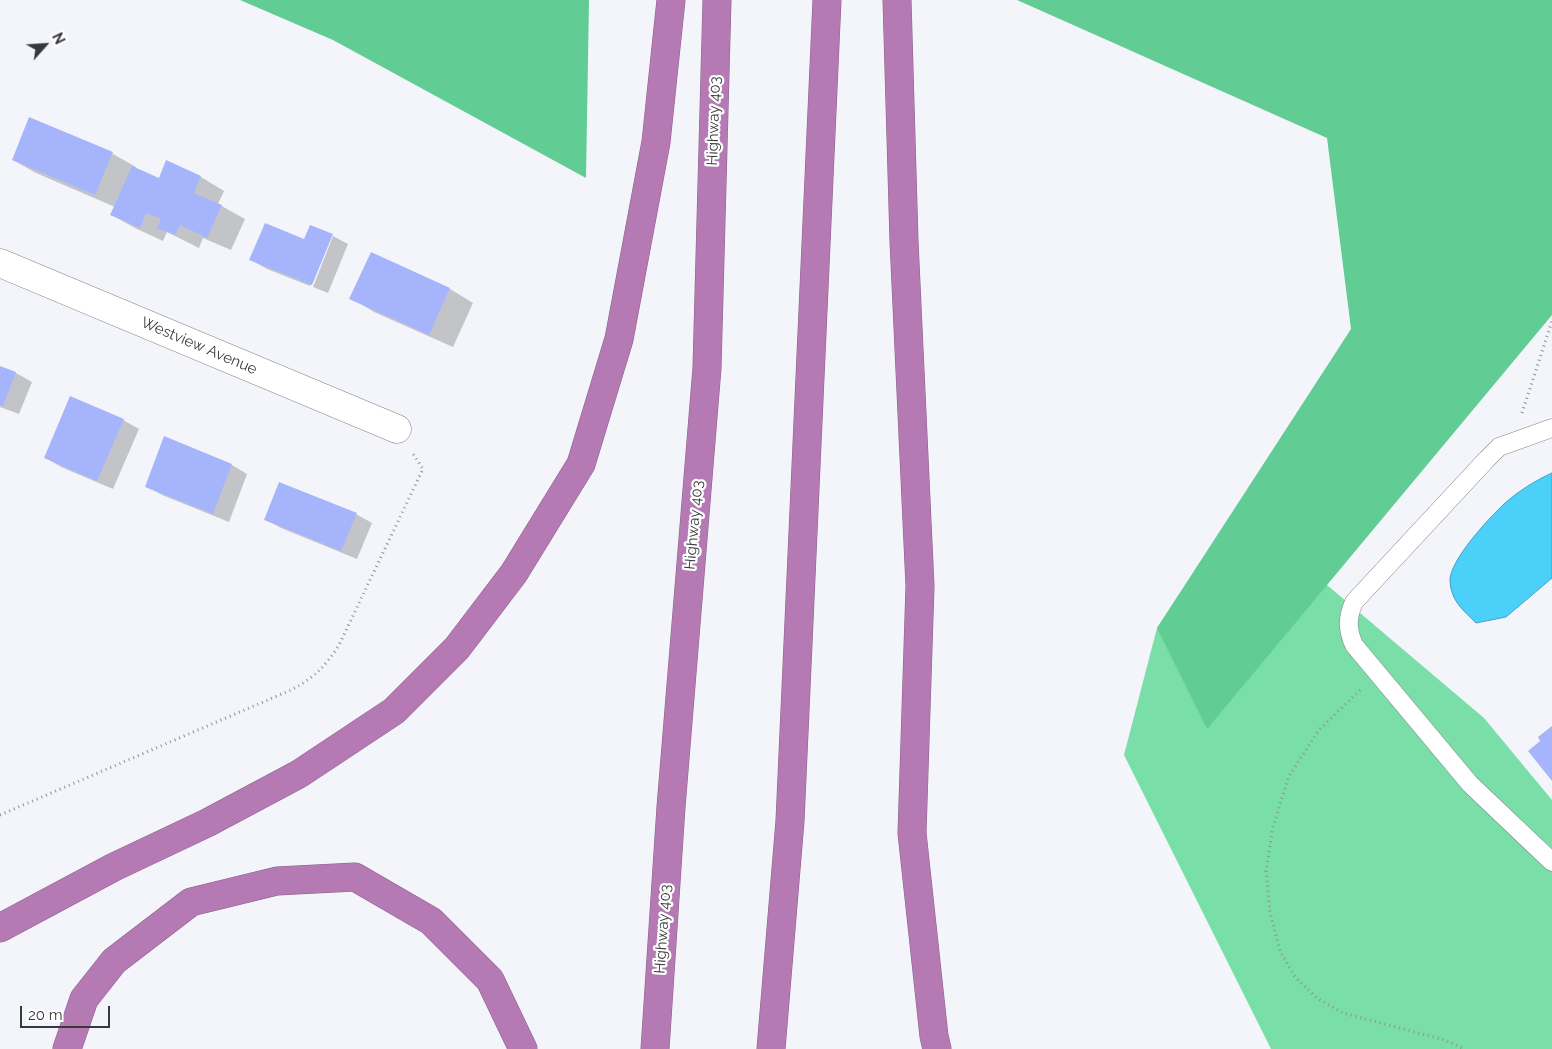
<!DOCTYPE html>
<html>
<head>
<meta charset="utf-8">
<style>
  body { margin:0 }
  #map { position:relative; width:1552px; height:1049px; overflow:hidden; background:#f4f5fb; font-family:Raleway,sans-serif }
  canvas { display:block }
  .north { position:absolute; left:20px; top:20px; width:50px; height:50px; -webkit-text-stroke:4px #fff; paint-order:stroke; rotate:64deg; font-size:14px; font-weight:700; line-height:20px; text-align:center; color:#38393b }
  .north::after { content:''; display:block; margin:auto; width:18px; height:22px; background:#38393b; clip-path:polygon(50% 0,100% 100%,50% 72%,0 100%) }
  .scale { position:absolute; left:20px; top:1006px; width:90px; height:22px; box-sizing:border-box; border:2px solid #38393b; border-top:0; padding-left:6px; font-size:15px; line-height:18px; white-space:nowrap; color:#38393b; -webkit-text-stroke:4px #fff; paint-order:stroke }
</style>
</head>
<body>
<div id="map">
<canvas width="1552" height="1049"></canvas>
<div class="north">N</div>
<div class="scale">20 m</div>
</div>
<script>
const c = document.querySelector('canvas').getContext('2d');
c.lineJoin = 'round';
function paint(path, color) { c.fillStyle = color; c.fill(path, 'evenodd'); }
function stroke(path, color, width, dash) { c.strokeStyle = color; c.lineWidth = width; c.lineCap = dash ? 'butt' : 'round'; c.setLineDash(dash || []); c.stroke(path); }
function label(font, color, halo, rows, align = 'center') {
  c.font = font + ' Raleway,sans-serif'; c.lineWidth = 4.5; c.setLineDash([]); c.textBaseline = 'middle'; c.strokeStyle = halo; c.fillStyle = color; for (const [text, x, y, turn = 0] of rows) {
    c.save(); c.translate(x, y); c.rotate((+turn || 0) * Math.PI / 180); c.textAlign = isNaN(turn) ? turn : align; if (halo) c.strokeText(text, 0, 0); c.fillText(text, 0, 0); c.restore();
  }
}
paint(new Path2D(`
  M 1234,511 L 1327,585 L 1484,718 L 1552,800 L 1552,1049 L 1271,1049 L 1124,755 L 1157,628 Z`), '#79dea8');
paint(new Path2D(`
  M 240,0 L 589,0 L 586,178 L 333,40 Z
  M 1017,0 L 1552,0 L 1552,315 L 1207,729 L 1157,628 L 1351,329 L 1327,138 Z`), '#62cc95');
const water = new Path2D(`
  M 1552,473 L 1552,578 L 1506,617 L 1476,623 C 1463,610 1451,601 1450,581 C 1449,561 1489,518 1504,504 C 1517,492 1536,480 1552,473 Z`);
paint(water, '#4bd0fa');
stroke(water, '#45a3c1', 1);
paint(new Path2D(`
  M 30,119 L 113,154 L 136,167 L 135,169 L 159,179 L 167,162 L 201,177 L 224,191 L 218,204 L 245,219 L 231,250 L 203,238 L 199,248 L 167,232 L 163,241 L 135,228 L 112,215 L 115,207 L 36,173 L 13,160 Z
  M 310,227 L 333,236 L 331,236 L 310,286 L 267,269 L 251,260 L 305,240 Z
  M 333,236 L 348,244 L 328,293 L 313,287 Z
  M 371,254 L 450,289 L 473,303 L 453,347 L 374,312 L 351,298 Z
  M 0,367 L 16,373 L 32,382 L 19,414 L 0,407 Z
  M 123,420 L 139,429 L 113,489 L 61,467 L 46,458 Z
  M 232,465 L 247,474 L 229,522 L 162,495 L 146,486 Z
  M 356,514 L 372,523 L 357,559 L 281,528 L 265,519 Z`), '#0003');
paint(new Path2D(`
  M 29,117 L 113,152 L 95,195 L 12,160 Z
  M 166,160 L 201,176 L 194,193 L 222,205 L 207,238 L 180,225 L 175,235 L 157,228 L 161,219 L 146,213 L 140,228 L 110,215 L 132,166 L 159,178 Z
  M 265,223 L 304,239 L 310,225 L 333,234 L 312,285 L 249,260 Z
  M 371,252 L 450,288 L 429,335 L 349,299 Z
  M 0,366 L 16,372 L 3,406 L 0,405 Z
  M 70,396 L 124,419 L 97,481 L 44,458 Z
  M 164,436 L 232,464 L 213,514 L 145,487 Z
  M 279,482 L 357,513 L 341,551 L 264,520 Z
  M 1552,726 L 1552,781 L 1528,751 L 1540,741 L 1538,737 Z`), '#a6b5fb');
const service = new Path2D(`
  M 1552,428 L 1499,447 L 1487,459 L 1354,602 C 1347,618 1347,629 1354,645 L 1470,784 L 1552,862`);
const minor = new Path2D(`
  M 0,263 L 397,429`);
const motorway = new Path2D(`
  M 897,0 L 904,241 L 920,586 L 912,833 L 934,1036 L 937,1049
  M 0,928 L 114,867 L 207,823 L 299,774 L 394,711 L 457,648 L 514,573 L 581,464 L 619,339 L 656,142 L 671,0
  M 67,1049 L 84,999 L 114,961 L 191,902 L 277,881 L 355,877 L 431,921 L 490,980 L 523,1049
  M 655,1049 L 671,807 L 707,368 L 717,0
  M 771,1049 L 790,821 L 827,0`);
stroke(service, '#828388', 19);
stroke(minor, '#828388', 29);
stroke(motorway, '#89638a', 29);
stroke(new Path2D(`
  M 1522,413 L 1552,321
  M 1360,690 L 1319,730 L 1289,776 L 1273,827 L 1266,871 L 1270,912 L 1280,951 L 1295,977 L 1317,998 L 1343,1013 L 1445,1040 L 1464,1049
  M 0,815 L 291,690 C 315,677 324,668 339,645 L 423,469 L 412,452`), '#909195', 3, [1, 4]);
stroke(service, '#fff', 18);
stroke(minor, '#fff', 28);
stroke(motorway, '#b579b4', 28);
label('15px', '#38393b', '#fff', [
  ["Highway 403",714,121,-88],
  ["Westview Avenue",199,346,23],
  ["Highway 403",694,525,-85],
  ["Highway 403",663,929,-86]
]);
</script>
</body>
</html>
